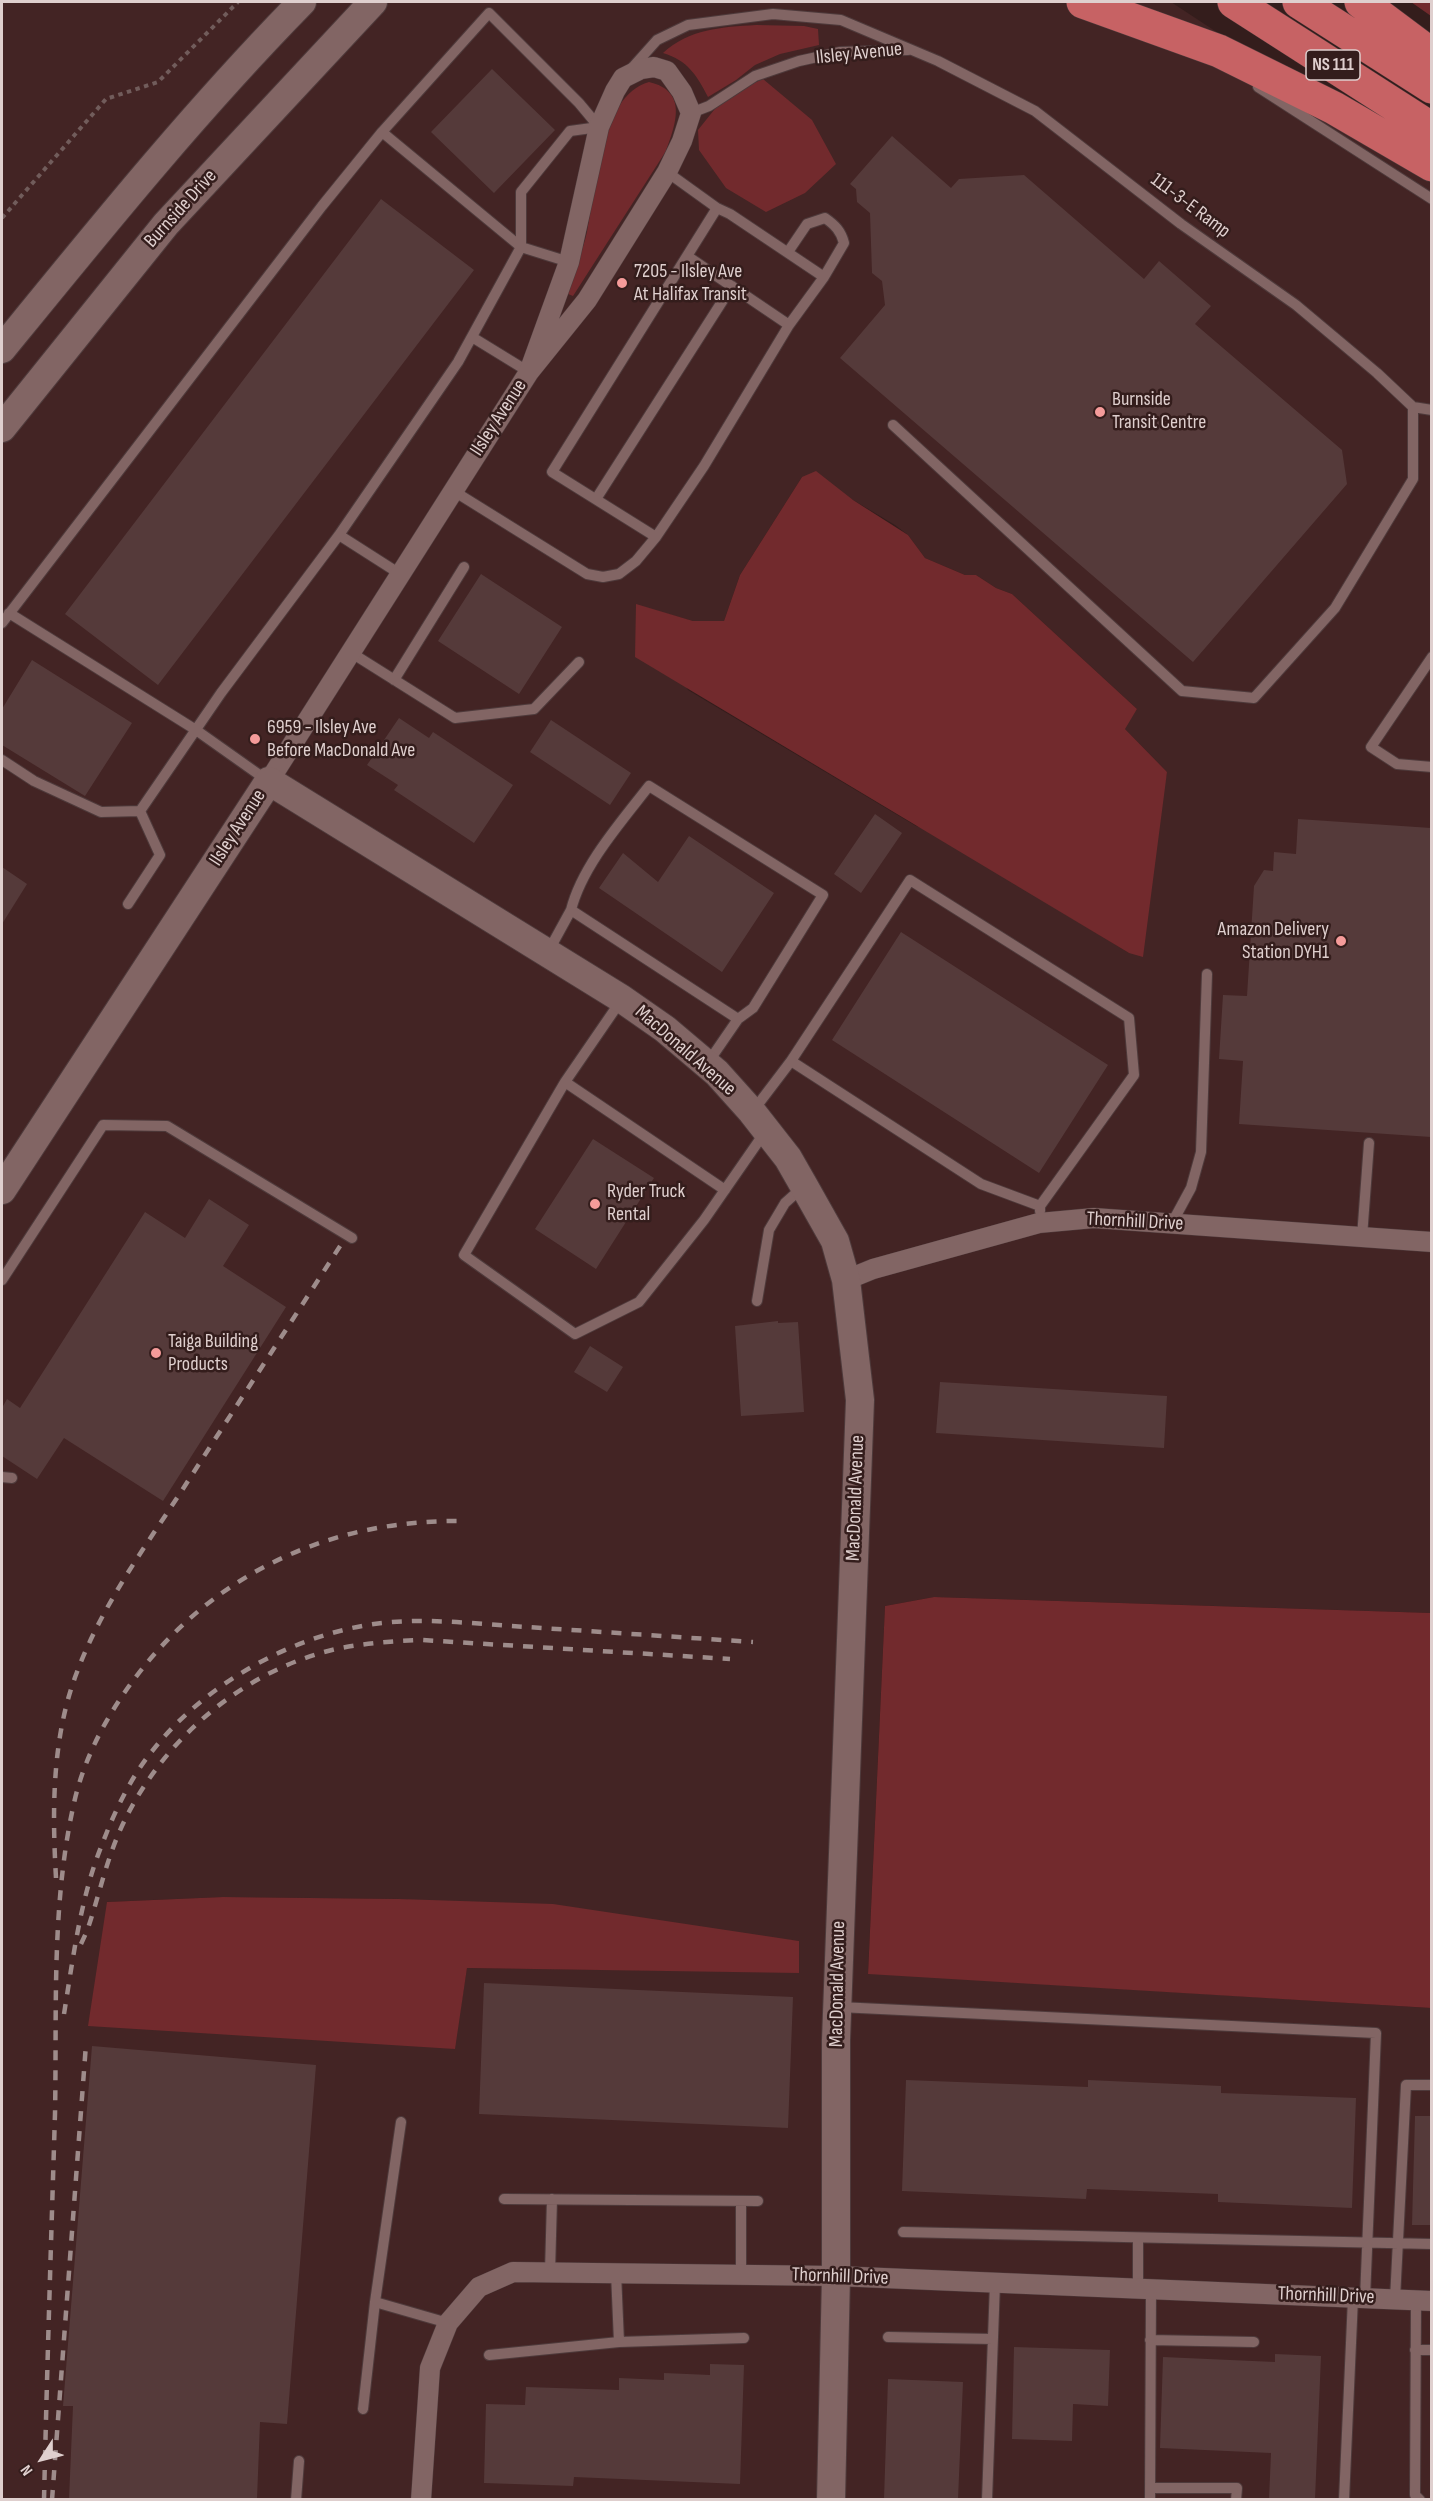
<!DOCTYPE html>
<html>
<head>
<meta charset="utf-8">
<style>
  body { margin:0 }
  #map { position:relative; width:1433px; height:2501px; overflow:hidden; background:#341d1c; font-family:"Sofia Sans Condensed",sans-serif }
  canvas { display:block }
  .frame { position:absolute; inset:0; border:3px solid #dfcfce; pointer-events:none }
  .north { position:absolute; left:12px; top:2429px; width:60px; height:60px; -webkit-text-stroke:4px #341d1c; paint-order:stroke; rotate:234deg; font-size:16px; font-weight:700; line-height:24px; text-align:center; color:#dfcfce }
  .north::after { content:''; display:block; margin:auto; width:21px; height:27px; background:#dfcfce; clip-path:polygon(50% 0,100% 100%,50% 72%,0 100%) }
</style>
</head>
<body>
<div id="map">
<canvas width="1433" height="2501"></canvas>
<div class="frame"></div>
<div class="north">N</div>
</div>
<script>
const c = document.querySelector('canvas').getContext('2d');
c.lineJoin = 'round';
function paint(path, color) { c.fillStyle = color; c.fill(path, 'evenodd'); }
function stroke(path, color, width, dash) { c.strokeStyle = color; c.lineWidth = width; c.lineCap = dash ? 'butt' : 'round'; c.setLineDash(dash || []); c.stroke(path); }
function label(font, color, halo, rows, align = 'center') {
  c.font = font + ' "Sofia Sans Condensed",sans-serif'; c.lineWidth = 5; c.setLineDash([]); c.textBaseline = 'middle'; c.strokeStyle = halo; c.fillStyle = color; for (const [text, x, y, turn = 0] of rows) {
    c.save(); c.translate(x, y); c.rotate((+turn || 0) * Math.PI / 180); c.textAlign = isNaN(turn) ? turn : align; if (halo) c.strokeText(text, 0, 0); c.fillText(text, 0, 0); c.restore();
  }
}
paint(new Path2D(`
  M 2,2 L 1171,2 L 1431,173 L 1431,1613 L 934,1597 L 885,1606 L 868,1973 L 1431,2008 L 1431,2499 L 2,2500 ZM 802,477 L 853,500 L 895,525 L 908,535 L 925,558 L 965,575 L 976,575 L 996,588 L 1012,594 L 1137,709 L 1124,728 L 1167,772 L 1129,953 L 926,829 L 916,826 L 688,690 L 636,605 L 693,621 L 724,621 L 740,575 ZM 223,1897 L 399,1899 L 799,1941 L 799,1972 L 467,1968 L 454,2049 L 107,1902 Z`), '#432424');
paint(new Path2D(`
  M 1411,2 L 1431,2 L 1431,16 Z
  M 756,25 L 804,26 L 818,29 L 819,45 L 780,54 L 755,65 L 736,80 L 708,97 C 696,74 688,61 663,53 C 689,29 722,27 756,25 Z
  M 763,79 L 812,120 L 836,164 L 805,193 L 766,212 L 726,188 L 699,150 L 698,130 L 726,95 Z
  M 649,82 C 688,91 676,123 666,151 L 573,296 L 568,294 C 574,273 582,253 587,232 C 596,190 599,96 649,82 Z
  M 816,471 L 853,500 L 908,535 L 925,558 L 965,575 L 976,575 L 996,588 L 1012,594 L 1137,709 L 1125,729 L 1167,772 L 1143,957 L 1129,953 L 635,657 L 636,604 L 693,621 L 724,621 L 740,575 L 802,477 Z
  M 934,1597 L 1431,1613 L 1431,2008 L 868,1974 L 885,1606 Z
  M 223,1897 L 399,1899 L 553,1904 L 799,1941 L 799,1973 L 467,1968 L 455,2049 L 88,2026 L 107,1902 Z`), '#722a2d');
paint(new Path2D(`
  M 492,69 L 555,130 L 494,193 L 431,132 Z
  M 892,136 L 951,188 L 959,179 L 1024,175 L 1144,279 L 1159,261 L 1211,306 L 1195,324 L 1342,450 L 1347,484 L 1193,662 L 840,358 L 885,305 L 882,281 L 872,273 L 870,213 L 857,202 L 856,189 L 850,184 Z
  M 381,199 L 474,270 L 158,685 L 65,614 Z
  M 481,574 L 562,627 L 519,694 L 438,641 Z
  M 32,660 L 132,723 L 85,796 L 2,745 L 2,709 Z
  M 399,718 L 429,738 L 433,732 L 513,785 L 474,843 L 394,790 L 398,785 L 367,765 Z
  M 551,720 L 631,773 L 610,805 L 530,752 Z
  M 875,814 L 902,833 L 861,893 L 834,874 Z
  M 1298,819 L 1431,828 L 1431,1137 L 1239,1124 L 1243,1061 L 1219,1059 L 1223,995 L 1247,996 L 1254,886 L 1264,870 L 1273,871 L 1274,852 L 1296,854 Z
  M 689,836 L 774,893 L 722,972 L 599,888 L 623,853 L 658,882 Z
  M 2,867 L 27,884 L 2,924 Z
  M 901,932 L 1108,1065 L 1039,1173 L 832,1040 Z
  M 593,1139 L 654,1178 L 596,1269 L 535,1229 Z
  M 209,1199 L 249,1225 L 223,1266 L 286,1307 L 163,1501 L 64,1438 L 37,1479 L 2,1456 L 2,1408 L 7,1399 L 20,1408 L 145,1212 L 185,1238 Z
  M 778,1321 L 778,1323 L 798,1322 L 804,1412 L 741,1416 L 735,1326 Z
  M 590,1346 L 623,1367 L 607,1392 L 574,1372 Z
  M 940,1382 L 1167,1396 L 1164,1448 L 936,1433 Z
  M 484,1983 L 793,1997 L 788,2128 L 479,2114 Z
  M 92,2046 L 316,2065 L 287,2424 L 260,2422 L 257,2499 L 69,2499 L 73,2406 L 63,2406 Z
  M 906,2080 L 1088,2087 L 1088,2080 L 1221,2086 L 1221,2093 L 1356,2098 L 1352,2208 L 1218,2202 L 1218,2194 L 1087,2189 L 1086,2199 L 902,2191 Z
  M 1415,2116 L 1431,2116 L 1431,2225 L 1412,2225 Z
  M 1014,2347 L 1110,2350 L 1108,2406 L 1073,2404 L 1072,2441 L 1012,2439 Z
  M 1275,2354 L 1321,2356 L 1315,2499 L 1269,2499 L 1271,2453 L 1160,2448 L 1163,2357 L 1275,2362 Z
  M 710,2364 L 744,2365 L 740,2484 L 574,2477 L 573,2486 L 484,2483 L 486,2404 L 525,2405 L 526,2387 L 619,2390 L 619,2378 L 664,2380 L 664,2373 L 710,2375 Z
  M 888,2379 L 963,2382 L 958,2499 L 884,2499 Z`), '#553a3a');
const lane = new Path2D(`
  M 632,68 L 657,40 L 688,25 L 773,14 L 841,20 L 938,61 L 1035,111 L 1181,224 L 1296,305 L 1377,373 L 1413,407 L 1432,410
  M 1258,87 L 1432,199
  M 691,113 L 709,106 L 755,76 L 799,61 L 840,52 L 908,50
  M 382,132 L 489,13 L 579,103 L 599,127
  M 788,252 L 807,224 L 825,218 C 835,225 841,231 844,243 L 824,277
  M 687,256 L 789,325
  M 472,337 L 529,372
  M 893,425 L 1182,691 L 1254,698 L 1335,608 L 1413,479 L 1413,407
  M 452,490 L 587,574 L 603,577 L 619,574 L 636,561 L 656,537 L 704,466 L 789,325 L 824,277 L 730,214 L 717,208 L 667,172
  M 596,499 L 732,286
  M 339,535 L 400,574
  M 656,537 L 552,472 L 717,208
  M 9,613 L 196,730 L 268,781
  M 2,623 L 322,206 L 382,132 L 521,247 L 569,262
  M 350,652 L 455,718 L 534,709 L 579,662
  M 1432,657 L 1371,747 L 1397,764 L 1432,767
  M 394,680 L 464,567
  M 2,760 L 34,781 L 101,812 L 140,811
  M 128,904 L 160,855 L 140,811 L 221,693 L 339,535 L 458,362 L 521,247 L 521,192 L 570,131 L 599,127
  M 571,910 C 582,866 621,822 649,786 L 823,895 L 753,1008 L 738,1019
  M 548,952 L 571,910 L 738,1019 L 707,1064
  M 622,999 L 565,1082 L 464,1255 L 575,1334 L 639,1302 L 704,1220 L 765,1132
  M 791,1061 L 910,880 L 1129,1018 L 1134,1075 L 1040,1206
  M 565,1082 L 725,1190
  M 753,1111 L 791,1061 L 981,1184 L 1040,1206 L 1040,1211
  M 1172,1223 L 1191,1188 L 1201,1152 L 1207,974
  M 1362,1237 L 1369,1143
  M 2,1280 L 103,1125 L 167,1126 L 352,1238
  M 757,1301 L 769,1230 L 785,1203 L 804,1186
  M 2,1477 L 12,1478
  M 839,2007 L 1376,2033 L 1365,2298
  M 504,2199 L 758,2201
  M 741,2201 L 741,2275
  M 903,2232 L 1432,2244
  M 1138,2238 L 1138,2289
  M 550,2272 L 552,2199
  M 616,2273 L 619,2342
  M 1395,2299 L 1406,2085 L 1432,2085
  M 1416,2300 L 1415,2495 L 1420,2500
  M 375,2302 L 448,2323
  M 888,2337 L 993,2339
  M 1150,2340 L 1254,2342
  M 1415,2350 L 1432,2350
  M 489,2355 L 619,2342 L 744,2338
  M 363,2409 L 375,2302 L 401,2122
  M 1150,2488 L 1237,2488 L 1236,2500
  M 296,2500 L 299,2461
  M 987,2500 L 995,2283
  M 1150,2500 L 1151,2289
  M 1344,2500 L 1353,2298`);
const street = new Path2D(`
  M 269,781 L 529,372 L 587,300 L 667,172 L 682,141 L 691,113 L 682,92 L 667,71 L 654,67 L 641,69 L 623,78 L 615,91 L 599,127 L 569,262 L 529,372
  M 846,1280 L 873,1269 L 1039,1223 L 1094,1218 L 1432,1242
  M 421,2500 L 430,2368 L 448,2323 L 479,2287 L 513,2272 L 836,2276 L 1432,2301`);
const secondary = new Path2D(`
  M 2,349 C 99,230 195,111 302,2
  M 2,428 L 166,224 L 373,2
  M 2,1190 L 269,781 L 622,999 L 665,1029 L 717,1073 L 752,1112 L 788,1158 L 804,1186 L 835,1241 L 846,1280 L 860,1400 L 836,2040 L 836,2276 L 831,2500`);
const highway = new Path2D(`
  M 1083,2 L 1219,51 L 1334,108 L 1432,165
  M 1234,2 L 1432,129
  M 1299,2 L 1432,87
  M 1361,2 L 1432,55`);
stroke(lane, '#4e3a3b', 12);
stroke(street, '#4e3a3b', 21);
stroke(secondary, '#4e3a3b', 30);
stroke(highway, '#4e3a3b', 34);
stroke(new Path2D(`
  M 2,218 L 106,99 L 158,82 L 238,2`), '#715c5b', 4, [4.5, 4.5]);
stroke(lane, '#826564', 10);
stroke(street, '#826564', 20);
stroke(secondary, '#826564', 28);
stroke(highway, '#c76264', 33);
stroke(new Path2D(`
  M 56,1878 C 52,1809 52,1737 77,1672 C 101,1608 142,1551 179,1495 C 233,1411 288,1327 342,1243
  M 81,1944 L 87,1931 C 98,1899 105,1866 118,1835 C 156,1745 240,1671 336,1649 C 365,1643 393,1641 422,1640 L 730,1659
  M 64,2014 C 73,1959 80,1900 101,1847 C 114,1813 130,1778 153,1750 C 205,1684 291,1636 374,1624 C 424,1617 477,1624 527,1627 C 602,1632 678,1637 753,1642
  M 44,2500 C 47,2371 51,2243 55,2114 C 57,2011 51,1905 74,1803 C 84,1758 107,1715 135,1678 C 215,1572 332,1519 464,1521
  M 52,2500 L 86,2044`), '#9e8c8b', 4.5, [10, 10]);
for (const [x, y, r, color] of [
  [622,283,6,"#f59b9a"],
  [1100,412,6,"#f59b9a"],
  [255,739,6,"#f59b9a"],
  [1341,941,6,"#f59b9a"],
  [595,1204,6,"#f59b9a"],
  [156,1353,6,"#f59b9a"]
]) { const dot = new Path2D(); dot.arc(x, y, r, 0, 2 * Math.PI); c.fillStyle = color; c.fill(dot); stroke(dot, '#341d1c', 2); }
for (const [x, y, w] of [
  [1333,65,54]
]) { const box = new Path2D(); box.roundRect(x - w / 2, y - 15, w, 30, 4.5); c.fillStyle = '#341d1c'; c.fill(box); stroke(box, '#dfcfce', 1.5); }
label('bold 18px', '#dfcfce', null, [
  ["NS 111",1333,65]
]);
label('20px', '#dfcfce', '#341d1c', [
  ["Ilsley Avenue",859,54,-6],
  ["111-3-E Ramp",1190,206,37],
  ["Burnside Drive",181,209,-48],
  ["Ilsley Avenue",499,418,-57],
  ["Ilsley Avenue",238,828,-57],
  ["MacDonald Avenue",685,1051,41],
  ["Thornhill Drive",1135,1222,3],
  ["MacDonald Avenue",856,1498,-88],
  ["MacDonald Avenue",838,1984,-89],
  ["Thornhill Drive",840,2277,2],
  ["Thornhill Drive",1326,2296,2]
]);
label('20px', '#dfcfce', '#341d1c', [
  ["7205 - Ilsley Ave",634,272],
  ["At Halifax Transit",634,295],
  ["Burnside",1112,400],
  ["Transit Centre",1112,423],
  ["6959 - Ilsley Ave",267,728],
  ["Before MacDonald Ave",267,751],
  ["Amazon Delivery",1329,930,"right"],
  ["Station DYH1",1329,953,"right"],
  ["Ryder Truck",607,1192],
  ["Rental",607,1215],
  ["Taiga Building",168,1342],
  ["Products",168,1365]
], 'left');
</script>
</body>
</html>
